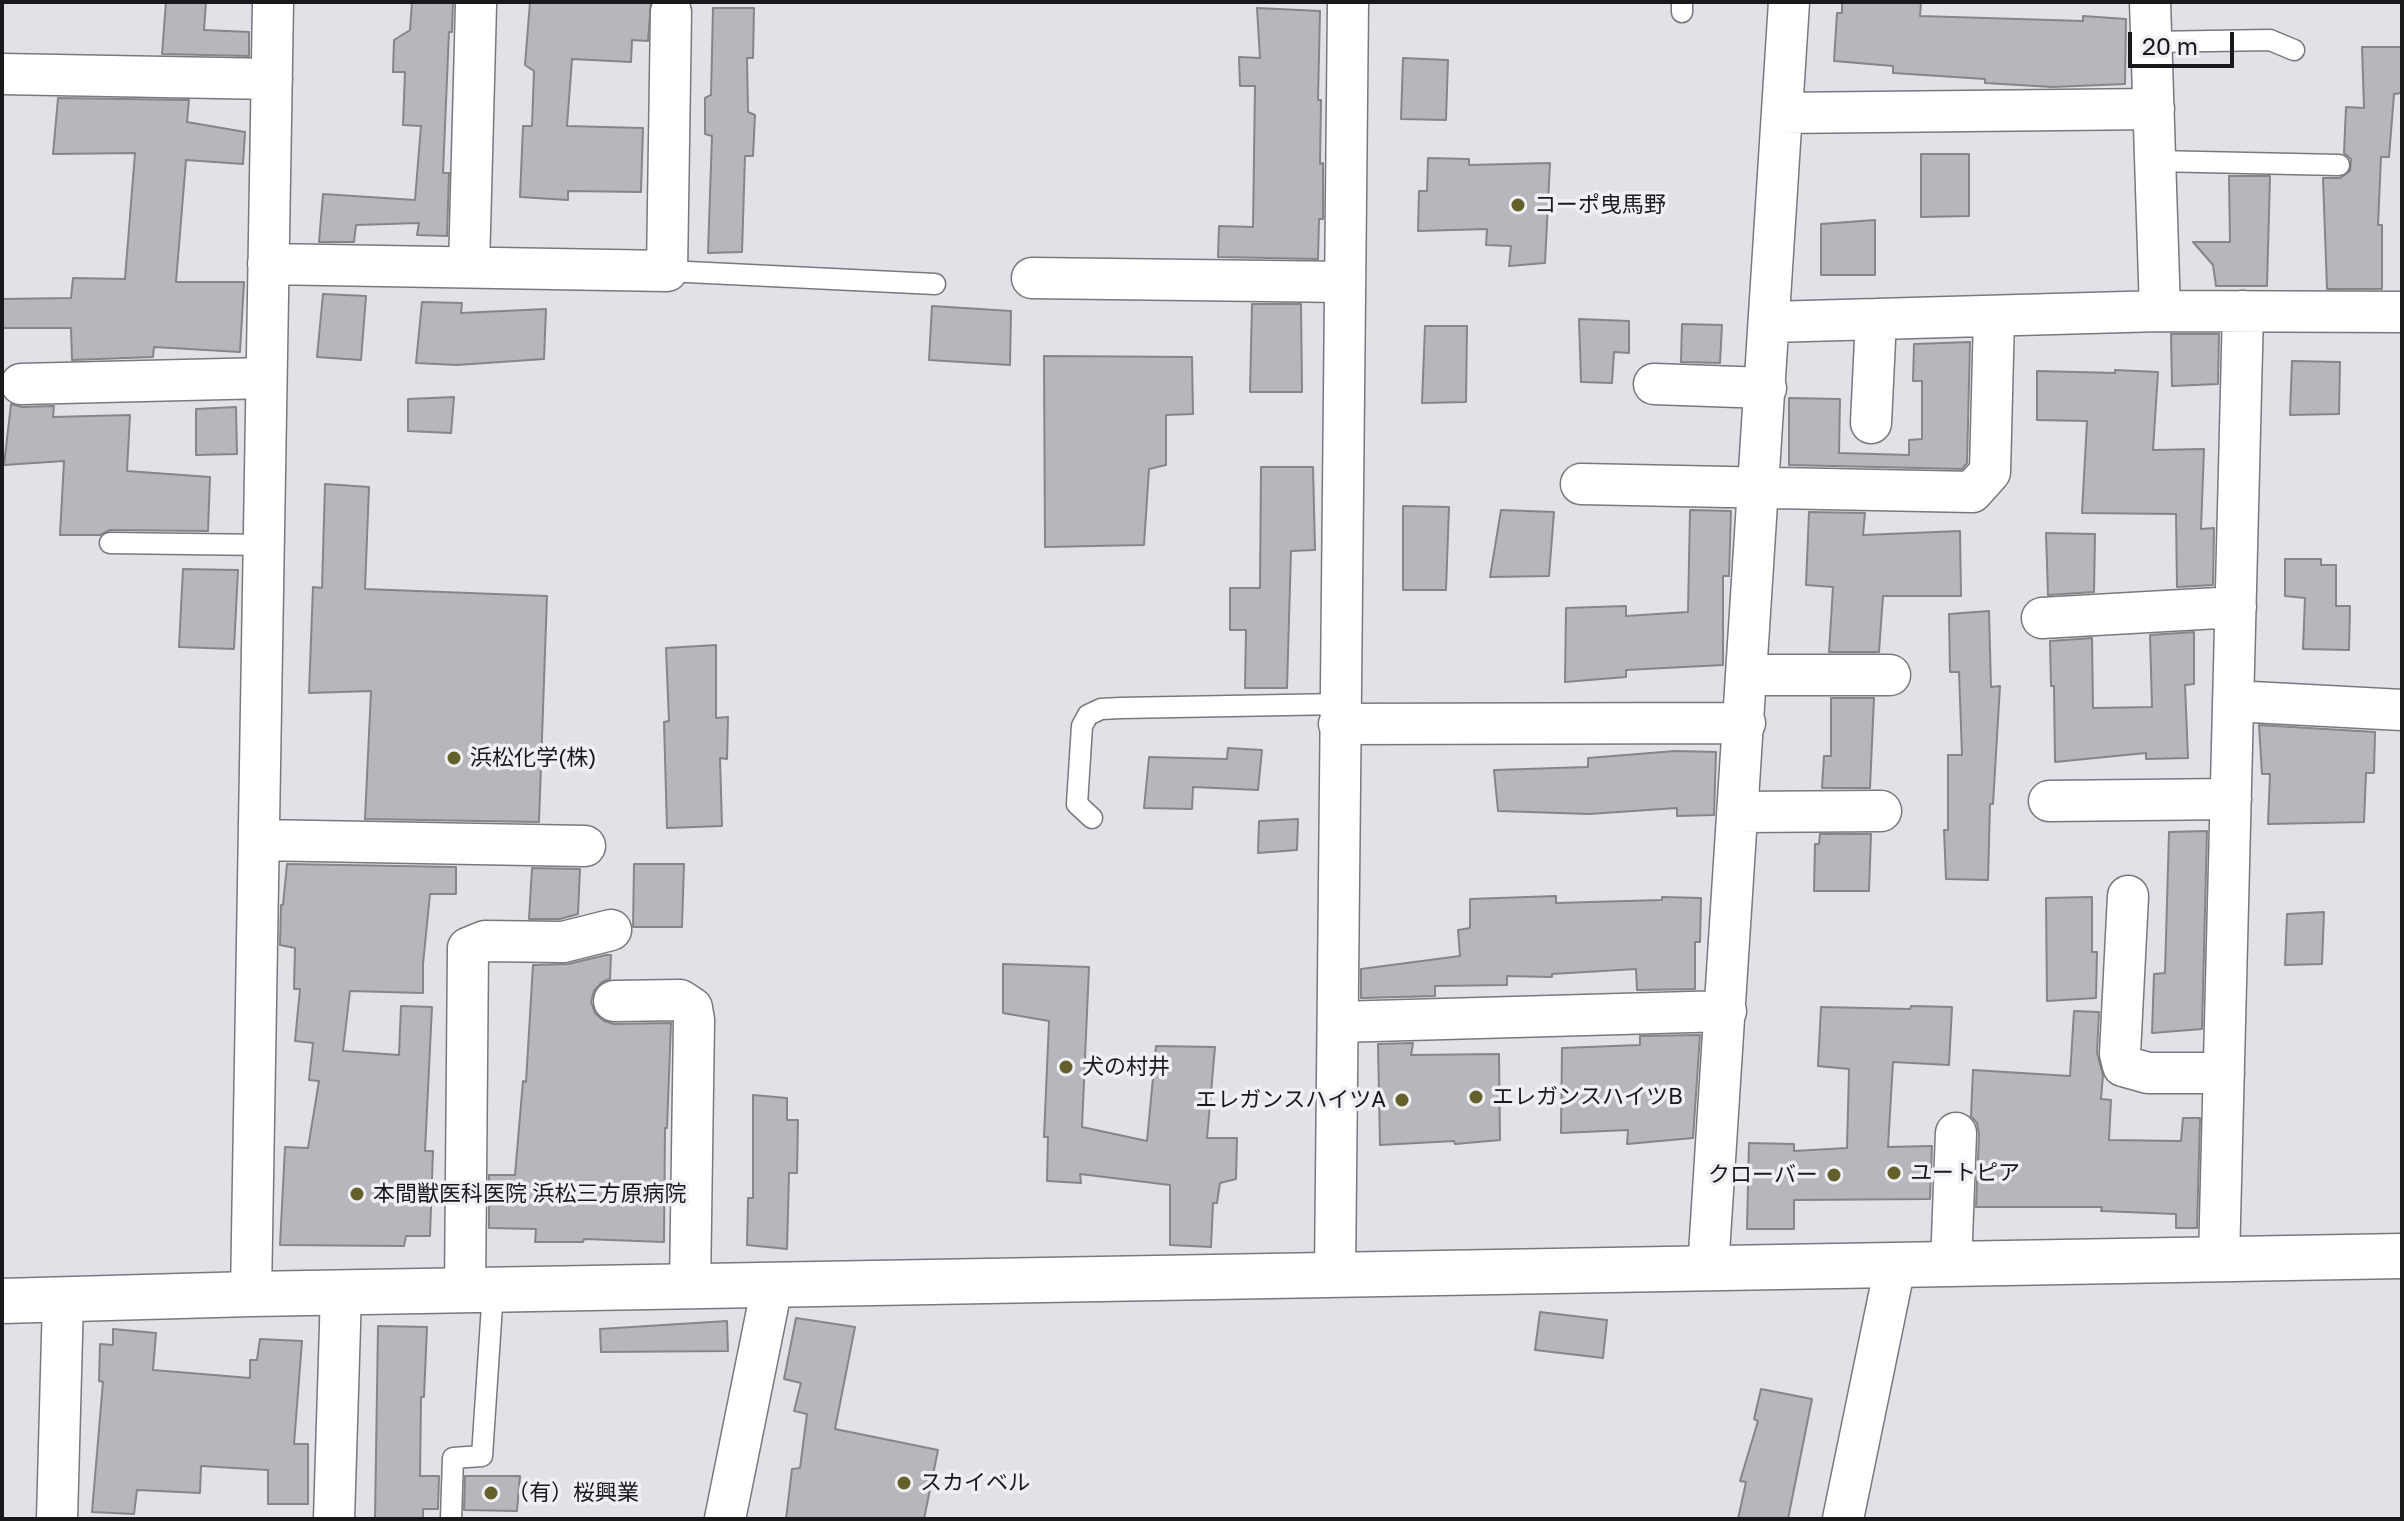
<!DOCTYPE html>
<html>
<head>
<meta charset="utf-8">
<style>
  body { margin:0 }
  #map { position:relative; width:2404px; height:1521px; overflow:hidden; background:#e2e1e7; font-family:"Golos Text",sans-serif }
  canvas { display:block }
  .frame { position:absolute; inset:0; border:4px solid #19191b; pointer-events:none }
  .scale { position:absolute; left:2128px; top:32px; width:106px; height:36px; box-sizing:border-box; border:4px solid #19191b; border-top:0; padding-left:10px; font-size:24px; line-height:28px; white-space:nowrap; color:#19191b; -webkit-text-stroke:6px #f0eff4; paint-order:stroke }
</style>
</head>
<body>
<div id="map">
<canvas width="2404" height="1521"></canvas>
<div class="frame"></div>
<div class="scale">20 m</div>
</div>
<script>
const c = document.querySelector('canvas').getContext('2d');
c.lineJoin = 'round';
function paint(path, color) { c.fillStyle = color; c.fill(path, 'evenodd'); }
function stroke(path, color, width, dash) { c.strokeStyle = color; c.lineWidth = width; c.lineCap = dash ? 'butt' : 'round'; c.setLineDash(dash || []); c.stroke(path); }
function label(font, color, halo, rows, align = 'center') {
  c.font = font + ' "Golos Text","Noto Sans JP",sans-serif'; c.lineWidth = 7; c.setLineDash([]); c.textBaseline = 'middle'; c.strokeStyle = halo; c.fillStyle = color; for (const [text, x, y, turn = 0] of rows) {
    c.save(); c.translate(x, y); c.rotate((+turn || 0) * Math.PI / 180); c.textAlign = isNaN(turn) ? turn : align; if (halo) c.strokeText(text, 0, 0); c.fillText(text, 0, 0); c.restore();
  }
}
const building = new Path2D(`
  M 166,2 L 206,2 L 204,30 L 249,32 L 249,56 L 162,54 Z
  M 412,2 L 453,2 L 452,32 L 449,32 L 443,173 L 449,173 L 447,236 L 417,235 L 419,223 L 356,225 L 354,242 L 319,242 L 323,194 L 415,200 L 421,126 L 403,125 L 405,72 L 393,72 L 394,40 L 410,30 Z
  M 530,2 L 651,2 L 648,41 L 632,40 L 631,62 L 572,59 L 567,126 L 643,128 L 641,192 L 568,191 L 568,200 L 520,197 L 523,126 L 532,126 L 534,71 L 525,65 Z
  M 1842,2 L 1921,2 L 1920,16 L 2083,21 L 2083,16 L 2126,19 L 2125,84 L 2052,87 L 1985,83 L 1985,79 L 1893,73 L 1893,66 L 1834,61 L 1837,13 L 1842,13 Z
  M 713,8 L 754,8 L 753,58 L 747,58 L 748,112 L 755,115 L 753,156 L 745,156 L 742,252 L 708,253 L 712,136 L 705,134 L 705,98 L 711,95 Z
  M 1257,8 L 1320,11 L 1318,100 L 1321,100 L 1320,164 L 1323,163 L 1323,219 L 1319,219 L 1318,259 L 1218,257 L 1219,226 L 1253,227 L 1255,86 L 1240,86 L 1239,57 L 1260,58 Z
  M 2362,47 L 2401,47 L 2401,93 L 2394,94 L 2389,157 L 2381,157 L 2378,225 L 2382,225 L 2382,289 L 2327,289 L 2323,178 L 2340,178 L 2350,171 L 2351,159 L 2344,153 L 2346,107 L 2364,108 Z
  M 1403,58 L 1448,60 L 1446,120 L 1401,119 Z
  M 58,98 L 189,100 L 187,122 L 245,132 L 243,164 L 186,160 L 176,282 L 244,282 L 240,352 L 154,347 L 153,357 L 72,360 L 71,328 L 2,328 L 2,299 L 71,298 L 73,278 L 125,279 L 135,153 L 53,154 Z
  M 1921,154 L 1969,154 L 1969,216 L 1921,217 Z
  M 1428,158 L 1469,159 L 1469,165 L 1550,163 L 1545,263 L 1509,266 L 1511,246 L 1486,245 L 1487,229 L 1418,231 L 1419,191 L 1427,191 Z
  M 2229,176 L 2270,176 L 2267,286 L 2216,286 L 2213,265 L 2193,242 L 2230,242 Z
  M 1875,220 L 1875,275 L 1821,275 L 1821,224 Z
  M 323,294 L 366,296 L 361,360 L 317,357 Z
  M 422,302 L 462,303 L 461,313 L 546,309 L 544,359 L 457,365 L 416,363 Z
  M 1252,304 L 1301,304 L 1302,392 L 1250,392 Z
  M 932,306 L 1011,311 L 1010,365 L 929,360 Z
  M 1579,319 L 1629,321 L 1629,353 L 1614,352 L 1612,383 L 1581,382 Z
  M 1682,324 L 1722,325 L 1720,363 L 1681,362 Z
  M 1425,326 L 1467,326 L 1466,402 L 1422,403 Z
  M 2171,334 L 2219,334 L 2218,384 L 2172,386 Z
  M 1970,342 L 1967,463 L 1962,469 L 1789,465 L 1789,398 L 1840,399 L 1839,453 L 1909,455 L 1909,440 L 1922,439 L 1922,381 L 1913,381 L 1914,344 Z
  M 1044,356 L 1192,357 L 1193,414 L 1166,415 L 1166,465 L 1149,469 L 1144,545 L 1045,547 Z
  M 2292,361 L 2340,362 L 2339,414 L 2290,415 Z
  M 2115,370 L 2158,372 L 2153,450 L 2204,449 L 2201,529 L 2214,528 L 2213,585 L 2177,587 L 2176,514 L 2082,513 L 2087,421 L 2037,420 L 2037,371 L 2115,373 Z
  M 454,397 L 451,433 L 408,431 L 408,399 Z
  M 11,404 L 22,407 L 54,406 L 53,417 L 130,415 L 127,471 L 210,477 L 208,531 L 110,530 L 100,535 L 60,535 L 64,461 L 4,465 Z
  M 236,407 L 237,454 L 196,455 L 196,409 Z
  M 1261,467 L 1313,467 L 1315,550 L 1291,551 L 1287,688 L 1245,688 L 1246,630 L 1230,630 L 1230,588 L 1260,588 Z
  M 325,484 L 369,487 L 365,589 L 547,596 L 539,822 L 365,819 L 371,691 L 309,693 L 313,587 L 322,588 Z
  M 1403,506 L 1449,507 L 1446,590 L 1403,590 Z
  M 1501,510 L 1554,512 L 1549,576 L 1490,577 Z
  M 1690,510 L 1731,511 L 1729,576 L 1723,576 L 1723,665 L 1626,670 L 1626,677 L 1565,682 L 1566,608 L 1626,606 L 1626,616 L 1688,612 Z
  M 1809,512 L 1865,513 L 1863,535 L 1960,531 L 1961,596 L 1883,596 L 1879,652 L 1829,652 L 1833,587 L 1806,585 Z
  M 2046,533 L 2095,534 L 2094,592 L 2048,595 Z
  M 2285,559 L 2321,559 L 2321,565 L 2336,565 L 2336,606 L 2350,606 L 2349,650 L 2303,649 L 2305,598 L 2285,596 Z
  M 183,569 L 238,570 L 234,649 L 179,647 Z
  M 1989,611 L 1991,687 L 2000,686 L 1993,804 L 1990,804 L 1988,880 L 1946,879 L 1944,830 L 1948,830 L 1948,755 L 1962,755 L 1959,672 L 1950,672 L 1949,614 Z
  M 2194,632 L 2194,684 L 2185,685 L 2188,758 L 2146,759 L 2146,753 L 2055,762 L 2054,686 L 2051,686 L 2050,641 L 2092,638 L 2093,708 L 2152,707 L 2150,635 Z
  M 716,645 L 716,718 L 728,717 L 727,759 L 720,758 L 722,826 L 667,828 L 664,722 L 669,721 L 666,648 Z
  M 1831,698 L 1874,698 L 1870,788 L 1822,788 L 1824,756 L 1831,756 Z
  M 2259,725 L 2375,732 L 2374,773 L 2366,773 L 2364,822 L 2268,824 L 2270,774 L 2262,774 Z
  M 1228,748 L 1262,750 L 1258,790 L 1193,787 L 1192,809 L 1144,808 L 1149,757 L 1227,759 Z
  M 1675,751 L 1716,752 L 1714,815 L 1677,816 L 1677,808 L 1589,814 L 1498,811 L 1494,770 L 1588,767 L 1588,758 Z
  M 1298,819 L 1297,850 L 1258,853 L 1259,821 Z
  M 2207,831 L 2202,1029 L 2152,1033 L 2154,974 L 2165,973 L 2169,832 Z
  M 1820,834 L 1871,834 L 1869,891 L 1814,891 L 1815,844 L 1819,844 Z
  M 287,864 L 456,867 L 456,894 L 430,894 L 423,964 L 423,993 L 350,991 L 343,1051 L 399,1055 L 401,1006 L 432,1007 L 425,1151 L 433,1151 L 430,1236 L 406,1236 L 404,1246 L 280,1245 L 285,1147 L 308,1148 L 319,1081 L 309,1080 L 313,1043 L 295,1041 L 300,989 L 294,989 L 295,948 L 280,945 L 281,905 L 283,905 Z
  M 634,864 L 684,864 L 682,927 L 633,927 Z
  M 532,868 L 580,869 L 578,914 L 560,919 L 529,919 Z
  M 1556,896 L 1556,903 L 1662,900 L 1662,897 L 1701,898 L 1700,942 L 1695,942 L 1695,989 L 1637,990 L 1636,969 L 1552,974 L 1552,977 L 1507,976 L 1507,985 L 1435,986 L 1435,996 L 1361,998 L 1361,969 L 1460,956 L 1458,930 L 1470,928 L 1470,899 Z
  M 2092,897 L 2092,952 L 2097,952 L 2096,998 L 2047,1001 L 2046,898 Z
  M 2324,912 L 2322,964 L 2285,965 L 2287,914 Z
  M 606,955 L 611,955 L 610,979 L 602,982 L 594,991 L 591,1002 L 595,1013 L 604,1021 L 614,1024 L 671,1023 L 667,1128 L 665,1128 L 664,1242 L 584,1239 L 583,1242 L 535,1242 L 536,1229 L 489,1228 L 489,1175 L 515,1175 L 523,1081 L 526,1082 L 533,965 L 568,964 Z
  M 1003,964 L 1089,967 L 1082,1127 L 1147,1141 L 1156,1046 L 1215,1047 L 1207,1138 L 1237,1138 L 1236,1179 L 1220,1183 L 1217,1203 L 1213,1203 L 1211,1247 L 1170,1245 L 1170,1185 L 1080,1174 L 1081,1183 L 1047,1181 L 1048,1137 L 1044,1137 L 1049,1021 L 1003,1013 Z
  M 1911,1006 L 1952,1007 L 1949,1065 L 1893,1062 L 1888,1147 L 1932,1146 L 1930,1199 L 1794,1200 L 1794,1229 L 1747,1229 L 1749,1143 L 1794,1144 L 1794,1151 L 1847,1148 L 1849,1069 L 1818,1066 L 1821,1007 L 1910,1009 Z
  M 2074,1011 L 2099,1012 L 2097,1053 L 2103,1075 L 2101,1099 L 2111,1100 L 2109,1140 L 2181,1141 L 2183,1118 L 2200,1118 L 2197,1228 L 2176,1228 L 2176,1214 L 2101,1211 L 2102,1207 L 1976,1207 L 1979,1134 L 1977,1123 L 1971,1116 L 1973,1070 L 2070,1076 Z
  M 1700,1035 L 1693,1138 L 1627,1144 L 1628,1130 L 1561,1133 L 1562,1048 L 1640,1045 L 1640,1036 Z
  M 1413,1043 L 1411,1055 L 1499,1054 L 1500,1140 L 1455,1144 L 1454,1141 L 1380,1145 L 1378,1044 Z
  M 753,1095 L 787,1098 L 787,1120 L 798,1120 L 797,1173 L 789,1173 L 787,1249 L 747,1245 L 748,1198 L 753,1198 Z
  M 1540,1312 L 1607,1320 L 1603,1358 L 1535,1350 Z
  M 796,1318 L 855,1327 L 835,1429 L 938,1450 L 924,1519 L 786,1519 L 792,1469 L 800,1468 L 807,1414 L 794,1411 L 801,1383 L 784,1379 Z
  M 727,1321 L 728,1351 L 601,1352 L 600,1329 Z
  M 378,1326 L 427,1327 L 424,1397 L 421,1397 L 420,1476 L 439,1476 L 438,1509 L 423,1509 L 423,1519 L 375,1519 Z
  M 113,1329 L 156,1333 L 153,1370 L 250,1378 L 250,1360 L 257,1360 L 260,1339 L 302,1341 L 294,1444 L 308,1444 L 308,1504 L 268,1504 L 268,1470 L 201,1466 L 200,1493 L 137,1490 L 134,1514 L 92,1512 L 103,1382 L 99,1381 L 100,1344 L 113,1345 Z
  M 1761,1389 L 1812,1399 L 1788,1519 L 1738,1519 L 1746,1482 L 1740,1481 L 1758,1421 L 1754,1419 Z
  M 465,1476 L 520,1476 L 517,1511 L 464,1510 Z`);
paint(building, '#b7b6bc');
stroke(building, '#86858a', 2);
const service = new Path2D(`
  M 1682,12 L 1682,2
  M 2151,42 L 2270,40 L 2294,50
  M 2155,161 L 2339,165
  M 667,271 L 935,284
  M 110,543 L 264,545
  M 1092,818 L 1077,804 L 1082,726 L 1088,715 L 1101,709 L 1120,708 L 1340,704
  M 451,1519 L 453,1458 L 482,1456 L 493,1290`);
const minor = new Path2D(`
  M 2150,2 L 2160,311
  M 2,74 L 272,79
  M 1782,113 L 2154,109
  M 268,264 L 667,271 L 671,12
  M 469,267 L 476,5
  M 1032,278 L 1345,282
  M 1771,322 L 2160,311 L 2402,312
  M 21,384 L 266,378
  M 1654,384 L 1766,388
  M 1871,423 L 1876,319
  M 1581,484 L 1972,492 L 1990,472 L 1994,316
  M 2042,618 L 2236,607
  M 1747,675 L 1890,675
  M 2233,701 L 2402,710
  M 1339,724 L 1745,723
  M 2049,801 L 2231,799
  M 1739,812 L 1881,811
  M 259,840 L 585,846
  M 2128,896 L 2120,1054 L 2123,1066 L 2148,1073 L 2224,1073
  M 614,1001 L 680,1000 L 692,1008 L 694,1020 L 690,1287
  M 1338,1022 L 1726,1011
  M 2219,1260 L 2243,311
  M 1951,1265 L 1956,1133
  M 1708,1269 L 1789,2
  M 1335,1275 L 1348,2
  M 465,1291 L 468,948 L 485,941 L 563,942 L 611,930
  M 251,1294 L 273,2
  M 57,1519 L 63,1300
  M 334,1519 L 341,1293
  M 725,1519 L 772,1286
  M 1843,1519 L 1895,1266`);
const tertiary = new Path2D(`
  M 2,1301 L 251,1294 L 2402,1256`);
stroke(service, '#79787d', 23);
stroke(minor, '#79787d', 43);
stroke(tertiary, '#79787d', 47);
stroke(service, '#fff', 20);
stroke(minor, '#fff', 40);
stroke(tertiary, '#fff', 44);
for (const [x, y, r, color] of [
  [1518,205,8,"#63602c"],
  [454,758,8,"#63602c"],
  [1066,1067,8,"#63602c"],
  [1476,1097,8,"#63602c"],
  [1402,1100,8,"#63602c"],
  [1894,1173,8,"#63602c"],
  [1834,1175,8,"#63602c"],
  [357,1194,8,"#63602c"],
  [904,1483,8,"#63602c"],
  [491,1493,8,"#63602c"]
]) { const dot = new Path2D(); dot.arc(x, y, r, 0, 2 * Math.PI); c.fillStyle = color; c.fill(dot); stroke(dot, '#f0eff4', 3); }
label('22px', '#19191b', '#f0eff4', [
  ["コーポ曳馬野",1534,205],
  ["浜松化学(株)",470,758],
  ["犬の村井",1082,1067],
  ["エレガンスハイツB",1492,1097],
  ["エレガンスハイツA",1386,1100,"right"],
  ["ユートピア",1910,1173],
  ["クローバー",1818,1175,"right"],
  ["本間獣医科医院 浜松三方原病院",373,1194],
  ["スカイベル",920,1483],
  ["（有）桜興業",507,1493]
], 'left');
</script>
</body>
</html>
